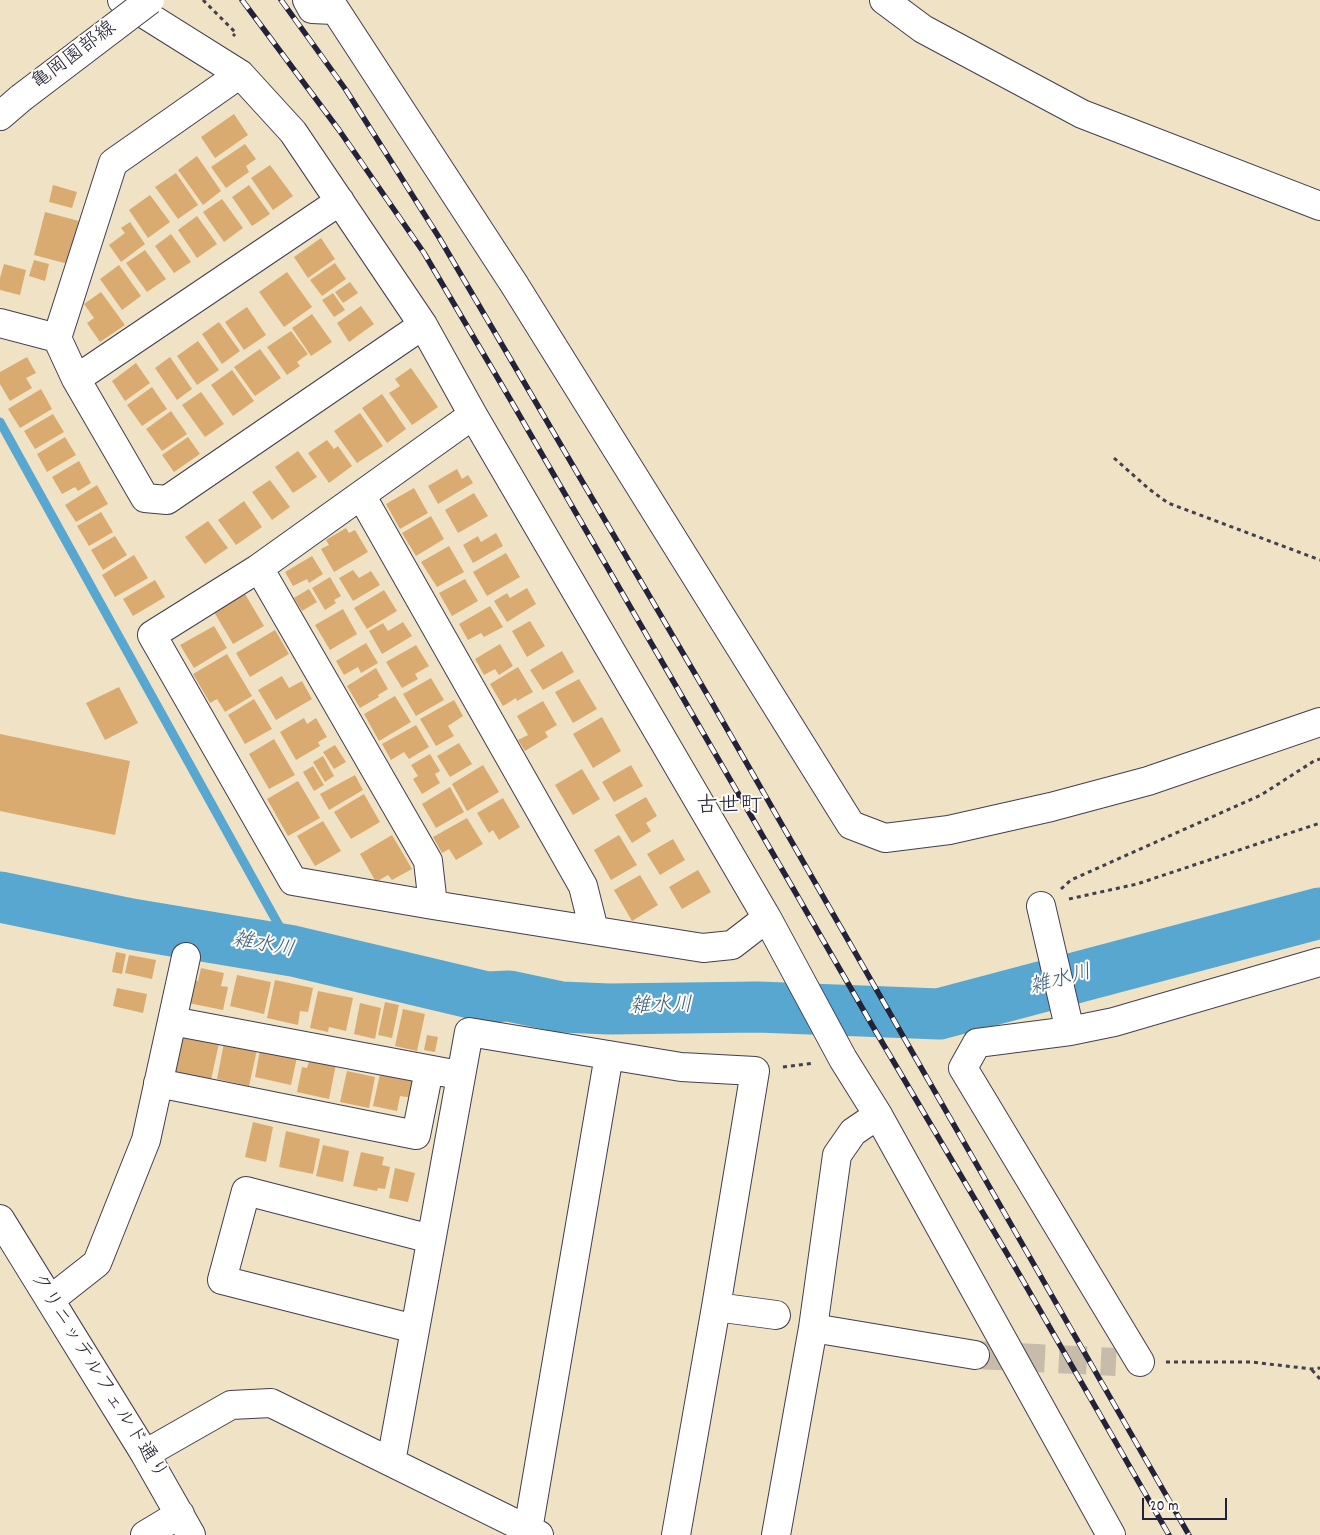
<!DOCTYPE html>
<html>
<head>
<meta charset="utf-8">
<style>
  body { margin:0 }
  #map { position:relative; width:1320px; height:1535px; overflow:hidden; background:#f0e2c4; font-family:Dekko,sans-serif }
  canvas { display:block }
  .scale { position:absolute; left:1142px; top:1498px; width:85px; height:22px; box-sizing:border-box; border:2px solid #22223b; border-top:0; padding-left:6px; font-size:15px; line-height:18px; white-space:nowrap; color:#22223b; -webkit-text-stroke:4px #fdfcf7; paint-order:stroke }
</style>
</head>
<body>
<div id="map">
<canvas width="1320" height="1535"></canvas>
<div class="scale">20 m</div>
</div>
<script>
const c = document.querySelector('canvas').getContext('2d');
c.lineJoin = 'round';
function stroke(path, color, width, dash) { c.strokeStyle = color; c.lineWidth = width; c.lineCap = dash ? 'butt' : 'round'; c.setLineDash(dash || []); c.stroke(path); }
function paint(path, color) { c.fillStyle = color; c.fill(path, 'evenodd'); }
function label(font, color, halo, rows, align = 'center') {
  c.font = font + ' Dekko,"Klee One",sans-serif'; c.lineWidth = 4; c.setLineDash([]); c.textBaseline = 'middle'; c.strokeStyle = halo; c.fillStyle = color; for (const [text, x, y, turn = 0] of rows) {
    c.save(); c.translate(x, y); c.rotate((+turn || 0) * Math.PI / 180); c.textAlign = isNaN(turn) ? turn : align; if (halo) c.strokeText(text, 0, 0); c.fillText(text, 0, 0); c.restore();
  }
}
stroke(new Path2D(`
  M 0,422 L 293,951`), '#57a7d1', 9);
stroke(new Path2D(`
  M 0,897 L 131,924 L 293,951 L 487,997 L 509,996 L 561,1007 L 609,1009 L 758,1007 L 939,1014 L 1320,913`), '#57a7d1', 51);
paint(new Path2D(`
  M 234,114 L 248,135 L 215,158 L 201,137 Z
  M 245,144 L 256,159 L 246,166 L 249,172 L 226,188 L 211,167 Z
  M 197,156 L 221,191 L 203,205 L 178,170 Z
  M 270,165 L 293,196 L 273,210 L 251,178 Z
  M 176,173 L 198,205 L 178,219 L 155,187 Z
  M 53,185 L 77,192 L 72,208 L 49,202 Z
  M 249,185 L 270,214 L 252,226 L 232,197 Z
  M 150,195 L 170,222 L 148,238 L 129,210 Z
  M 222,199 L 243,228 L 224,242 L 203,212 Z
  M 45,212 L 79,221 L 68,264 L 34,255 Z
  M 197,216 L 217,244 L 197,258 L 178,230 Z
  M 130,222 L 145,244 L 121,262 L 109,245 L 125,233 L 121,228 Z
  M 171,234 L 191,262 L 174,273 L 155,246 Z
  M 321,238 L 335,259 L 308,278 L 294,257 Z
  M 145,250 L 166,279 L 147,292 L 126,263 Z
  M 34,260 L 49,264 L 45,281 L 29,276 Z
  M 335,263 L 346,279 L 322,296 L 310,280 Z
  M 4,264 L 26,270 L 20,295 L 0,290 L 0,278 Z
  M 119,265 L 141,296 L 122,310 L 100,279 Z
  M 287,272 L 312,307 L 284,327 L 259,292 Z
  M 350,282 L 358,293 L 343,303 L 335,292 Z
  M 101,292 L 125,325 L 100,342 L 87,323 L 94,318 L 84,304 Z
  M 333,293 L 345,310 L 334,317 L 322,300 Z
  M 361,306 L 374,324 L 349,342 L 337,323 Z
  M 247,307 L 266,335 L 244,350 L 225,322 Z
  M 312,314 L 332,342 L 311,356 L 292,328 Z
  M 219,322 L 240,351 L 222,364 L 202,334 Z
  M 291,331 L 308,354 L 297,362 L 300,366 L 287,375 L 267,347 Z
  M 198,341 L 219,370 L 197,385 L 177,356 Z
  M 260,349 L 281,378 L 255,396 L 234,367 Z
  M 27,357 L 36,373 L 26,378 L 32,388 L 10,401 L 0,384 L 0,372 Z
  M 170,357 L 192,389 L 177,400 L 155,368 Z
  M 136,363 L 150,383 L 125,401 L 112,381 Z
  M 411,368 L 438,407 L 412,425 L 389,393 L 400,386 L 395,379 Z
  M 232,370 L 254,401 L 233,416 L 211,385 Z
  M 152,387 L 167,409 L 142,426 L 127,405 Z
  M 41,389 L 52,409 L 20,428 L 8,409 Z
  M 201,392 L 224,424 L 205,437 L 182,405 Z
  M 382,394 L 406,429 L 387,443 L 362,408 Z
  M 171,411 L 187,434 L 162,451 L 146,429 Z
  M 360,413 L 383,446 L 357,463 L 334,431 Z
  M 53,414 L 64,432 L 35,449 L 24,431 Z
  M 65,437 L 76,455 L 47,472 L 37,454 Z
  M 188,437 L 200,454 L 174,472 L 162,455 Z
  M 327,440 L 334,449 L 338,446 L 352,466 L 329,483 L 308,453 Z
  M 298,451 L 317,477 L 293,493 L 275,467 Z
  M 79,461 L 91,483 L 78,491 L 75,487 L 62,494 L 52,477 Z
  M 457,469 L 462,479 L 468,475 L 473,483 L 438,504 L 428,486 Z
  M 270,480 L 290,507 L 272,520 L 252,492 Z
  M 97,485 L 108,504 L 76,522 L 65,505 Z
  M 414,488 L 428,513 L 400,529 L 386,504 Z
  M 474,493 L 488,516 L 458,533 L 445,510 Z
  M 244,501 L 262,527 L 236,545 L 218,520 Z
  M 101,512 L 113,532 L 89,546 L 77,526 Z
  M 431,516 L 444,539 L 416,556 L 402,533 Z
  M 208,521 L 228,548 L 205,564 L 185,537 Z
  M 346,528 L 349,533 L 355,530 L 368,552 L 334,572 L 321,549 L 329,545 L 326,540 Z
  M 496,533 L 503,546 L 473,563 L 463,545 L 478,536 L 481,542 Z
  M 115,536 L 127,555 L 103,570 L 91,550 Z
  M 449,546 L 464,572 L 437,587 L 421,562 Z
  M 506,553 L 520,577 L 487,596 L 473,572 Z
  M 134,555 L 148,578 L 115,597 L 102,575 Z
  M 312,556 L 323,574 L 309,583 L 307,579 L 293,586 L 285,572 Z
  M 353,570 L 359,578 L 371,571 L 380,585 L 353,601 L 339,578 Z
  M 330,577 L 341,596 L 334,600 L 336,603 L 325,610 L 312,588 Z
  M 465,579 L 478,601 L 452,616 L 439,593 Z
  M 155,580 L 165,597 L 133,616 L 123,599 Z
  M 527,588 L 536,604 L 507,622 L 494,601 L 507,593 L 510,598 Z
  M 309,589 L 317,602 L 302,611 L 294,598 Z
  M 384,590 L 397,611 L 367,629 L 354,608 Z
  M 245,594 L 264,626 L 233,644 L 214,612 Z
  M 490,606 L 503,627 L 484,637 L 481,633 L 468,640 L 459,624 Z
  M 343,609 L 357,634 L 330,650 L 315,625 Z
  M 530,621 L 545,646 L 527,657 L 512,631 Z
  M 403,622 L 412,636 L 382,654 L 369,631 L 383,623 L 388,631 Z
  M 214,626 L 227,648 L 194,668 L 180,645 Z
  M 275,630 L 289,654 L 250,677 L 236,653 Z
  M 366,643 L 378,663 L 361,673 L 358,667 L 344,675 L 336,661 Z
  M 500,644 L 513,666 L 499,675 L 495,669 L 484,675 L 475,659 Z
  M 416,645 L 429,666 L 415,674 L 418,679 L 402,688 L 386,662 Z
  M 562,651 L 574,672 L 543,690 L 530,670 Z
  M 227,654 L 252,696 L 225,712 L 217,699 L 210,703 L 193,674 Z
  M 518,667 L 533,692 L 517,701 L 516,698 L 503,706 L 490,684 Z
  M 376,668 L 388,689 L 378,695 L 379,697 L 360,708 L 347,686 Z
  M 282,676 L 289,688 L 302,681 L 312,699 L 276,720 L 258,690 Z
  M 431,678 L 444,700 L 416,716 L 403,694 Z
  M 579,679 L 597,709 L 573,723 L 555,692 Z
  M 119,687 L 138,723 L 105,740 L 86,703 Z
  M 395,696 L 411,722 L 379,741 L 364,714 Z
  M 254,699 L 272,729 L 245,744 L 228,715 Z
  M 454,700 L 463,716 L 448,726 L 454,736 L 436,746 L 420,719 Z
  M 543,701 L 557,725 L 545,732 L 548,737 L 525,751 L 518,740 L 528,735 L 517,716 Z
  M 602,717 L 621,751 L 593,768 L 573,734 Z
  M 304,718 L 307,724 L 316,718 L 327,737 L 318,742 L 320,746 L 296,760 L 280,732 Z
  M 416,725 L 429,747 L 409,759 L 404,752 L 391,760 L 382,744 Z
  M 0,734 L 130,761 L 115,835 L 0,811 Z
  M 274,739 L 295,775 L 269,789 L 249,754 Z
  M 459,743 L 472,764 L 450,777 L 437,756 Z
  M 335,745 L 346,762 L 334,769 L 323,752 Z
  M 430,754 L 440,771 L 435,774 L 440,783 L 422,794 L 413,779 L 418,776 L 411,765 Z
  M 323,756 L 334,776 L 325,782 L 313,762 Z
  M 483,765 L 499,792 L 467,811 L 452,784 Z
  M 631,765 L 643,786 L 614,802 L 602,782 Z
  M 313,766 L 324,785 L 314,791 L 303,772 Z
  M 582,769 L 600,799 L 573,815 L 555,785 Z
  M 355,775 L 363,790 L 329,810 L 320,794 Z
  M 298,781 L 320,818 L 288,836 L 267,799 Z
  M 450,787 L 464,812 L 436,828 L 422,804 Z
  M 364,794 L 380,822 L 351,839 L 334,812 Z
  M 646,797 L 657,816 L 646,823 L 651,831 L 632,843 L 615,815 Z
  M 503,798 L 520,827 L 499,840 L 493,830 L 489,833 L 477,813 Z
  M 467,818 L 483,844 L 456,860 L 449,849 L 442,853 L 433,837 Z
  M 323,821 L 341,851 L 315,866 L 297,836 Z
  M 392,835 L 412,869 L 392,880 L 388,875 L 376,882 L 360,854 Z
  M 619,835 L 637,865 L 611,880 L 594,850 Z
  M 673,839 L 685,860 L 660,875 L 647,854 Z
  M 698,870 L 711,892 L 682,909 L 669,887 Z
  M 640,875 L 658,905 L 632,921 L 614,890 Z
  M 116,952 L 126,954 L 122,974 L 112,972 Z
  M 129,955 L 156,960 L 152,979 L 125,973 Z
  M 201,968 L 224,973 L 221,986 L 228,987 L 223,1010 L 188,1003 L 193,980 L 198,981 Z
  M 237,975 L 271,982 L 264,1014 L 230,1006 Z
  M 275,980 L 313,988 L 308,1012 L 300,1011 L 298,1025 L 267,1018 Z
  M 117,988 L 147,994 L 143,1013 L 113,1006 Z
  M 318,991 L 353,998 L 346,1031 L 329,1027 L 328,1032 L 310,1028 Z
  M 385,1002 L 399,1005 L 392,1038 L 378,1035 Z
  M 360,1003 L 381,1008 L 375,1039 L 354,1034 Z
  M 403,1009 L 425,1014 L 417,1051 L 395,1046 Z
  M 427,1035 L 438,1037 L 435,1052 L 424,1050 Z
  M 183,1036 L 219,1043 L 211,1080 L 175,1073 Z
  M 224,1043 L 257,1050 L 249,1086 L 217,1079 Z
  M 260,1050 L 297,1057 L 291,1085 L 255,1077 Z
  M 310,1058 L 336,1064 L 329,1099 L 297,1092 L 302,1067 L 307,1068 Z
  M 347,1071 L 375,1077 L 369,1108 L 340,1102 Z
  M 380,1074 L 417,1081 L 413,1098 L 400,1096 L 397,1111 L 373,1106 Z
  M 253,1122 L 273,1127 L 266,1162 L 245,1157 Z
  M 286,1131 L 320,1139 L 313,1174 L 279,1167 Z
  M 323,1145 L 349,1151 L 343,1182 L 316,1176 Z
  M 361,1152 L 384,1157 L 382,1165 L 390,1167 L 385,1189 L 378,1188 L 377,1191 L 353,1186 Z
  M 395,1168 L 415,1173 L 408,1202 L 389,1198 Z`), '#daab71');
stroke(new Path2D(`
  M 975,1355 L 1116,1362`), '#c7bca9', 28, [28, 14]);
const minor = new Path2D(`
  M 122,0 L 240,74 L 293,132 L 423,325 L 473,415 L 767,918 L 843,1059 L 878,1115 L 1111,1535
  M 307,0 L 312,9 L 334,10
  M 329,0 L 514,284 L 851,825 L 885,838 L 949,830 L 1051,807 L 1148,781 L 1320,722
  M 884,0 L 923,29 L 1082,114 L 1320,206
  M 0,323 L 57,338 L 76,379 L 145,498 L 167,500 L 423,325
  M 57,338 L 113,163 L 240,74
  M 76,379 L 340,201
  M 473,415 L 259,568 L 152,635 L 293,881 L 433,905 L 703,948 L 732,945 L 767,918
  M 361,495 L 583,886 L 594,930
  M 259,568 L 428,861 L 433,905
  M 1041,906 L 1070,1031
  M 172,1021 L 448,1073
  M 158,1083 L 416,1135 L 429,1070
  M 0,1219 L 145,1454 L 191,1535
  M 50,1300 L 97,1263 L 146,1140 L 186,957
  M 716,1307 L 776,1315
  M 813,1328 L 975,1355
  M 415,1329 L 222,1280 L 246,1191 L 431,1239
  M 1140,1362 L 963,1068 L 977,1043 L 1070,1031 L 1114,1022 L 1320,962
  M 145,1454 L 231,1405 L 271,1403 L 539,1535
  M 391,1462 L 469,1032 L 681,1067 L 755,1071 L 716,1307 L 676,1535
  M 528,1530 L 609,1055
  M 145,1535 L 180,1514
  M 776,1535 L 813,1328 L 837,1155 L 853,1132 L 878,1115`);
const major = new Path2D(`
  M 0,116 L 21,98`);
stroke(minor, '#413f50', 30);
stroke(major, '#413f50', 30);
stroke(new Path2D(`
  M 203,0 L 236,33 L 233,36
  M 1114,458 L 1149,489 L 1168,503 L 1320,560
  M 1061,889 L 1071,880 L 1261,795 L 1314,761 L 1320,759
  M 1069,899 L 1137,884 L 1320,823
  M 783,1067 L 814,1063
  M 1166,1362 L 1251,1362 L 1312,1369 L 1320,1368
  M 1312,1370 L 1320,1379`), '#413f50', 3, [4, 4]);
stroke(minor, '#fff', 28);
stroke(major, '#fff', 28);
const rail = new Path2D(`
  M 242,0 L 339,130 L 424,253 L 510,399 L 879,1037 L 1022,1279 L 1169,1535
  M 281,0 L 346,90 L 440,239 L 711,701 L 1189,1535`);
stroke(rail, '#22223b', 5.5);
stroke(rail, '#fdfcf7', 4, [11]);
const majorBridge = new Path2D(`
  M 21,98 L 150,0`);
stroke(majorBridge, '#413f50', 30, []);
stroke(majorBridge, '#fff', 28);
label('20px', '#22223b', '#fdfcf7', [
  ["亀岡園部線",75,57,-37],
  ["クリニッテルフェルド通り",97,1377,58]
]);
label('italic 21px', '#3a5e7e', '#fdfcf7', [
  ["雑水川",263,947,10],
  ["雑水川",1061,982,-15],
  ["雑水川",661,1008,-1]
]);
label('22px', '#22223b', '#fdfcf7', [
  ["古世町",729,808]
]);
</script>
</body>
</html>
